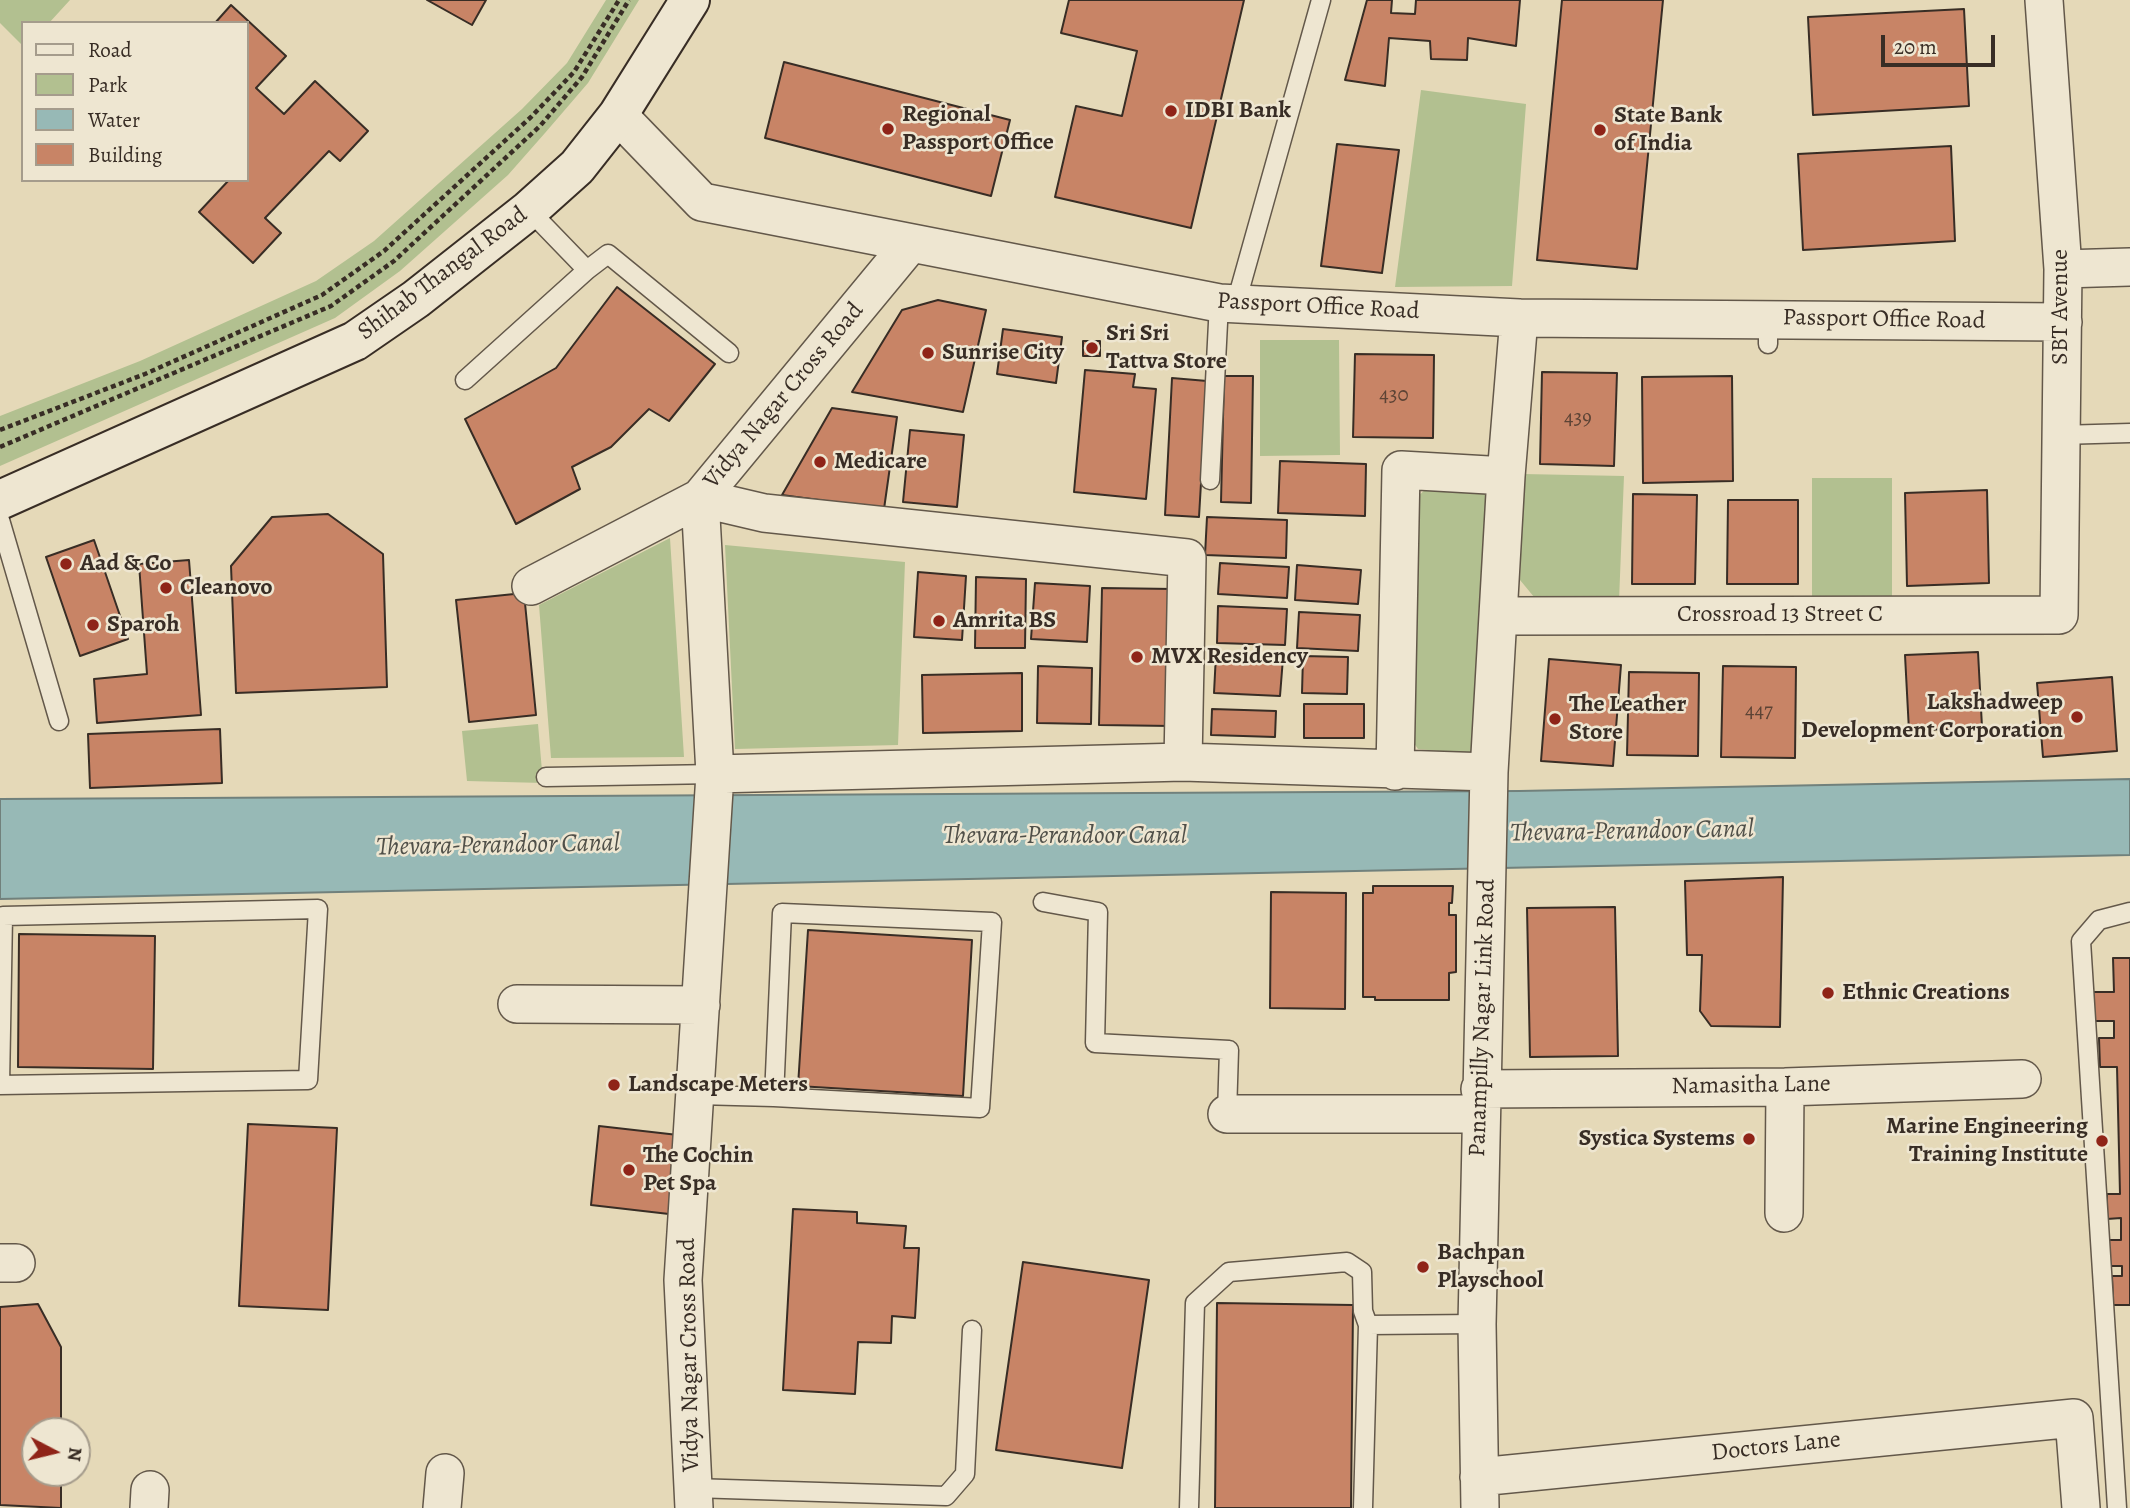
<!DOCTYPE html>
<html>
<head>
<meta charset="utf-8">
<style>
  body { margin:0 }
  #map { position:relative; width:2130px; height:1508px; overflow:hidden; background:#e5d9b8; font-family:Alegreya,serif }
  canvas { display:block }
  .legend { position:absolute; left:21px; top:21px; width:228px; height:161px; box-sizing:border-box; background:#eee6d1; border:2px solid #a59c8c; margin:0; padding:9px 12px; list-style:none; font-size:21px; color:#382d25 }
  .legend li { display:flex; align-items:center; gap:14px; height:35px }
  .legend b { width:35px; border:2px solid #a59c8c }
  .north { position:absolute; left:21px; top:1417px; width:70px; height:70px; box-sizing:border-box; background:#eee6d1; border:2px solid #a59c8c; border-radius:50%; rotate:97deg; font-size:19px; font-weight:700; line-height:28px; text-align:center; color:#382d25 }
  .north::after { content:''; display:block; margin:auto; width:24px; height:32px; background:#8f2418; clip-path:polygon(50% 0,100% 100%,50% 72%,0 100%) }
  .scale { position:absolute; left:1881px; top:35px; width:114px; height:32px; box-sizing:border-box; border:4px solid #382d25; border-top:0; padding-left:9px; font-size:21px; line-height:24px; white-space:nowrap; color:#382d25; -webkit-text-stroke:5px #eee6d1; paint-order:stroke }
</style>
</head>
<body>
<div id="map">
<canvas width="2130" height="1508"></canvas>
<ul class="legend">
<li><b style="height:9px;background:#eee6d1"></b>Road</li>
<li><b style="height:19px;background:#b2c090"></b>Park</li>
<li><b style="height:19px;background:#97b9b6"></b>Water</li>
<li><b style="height:19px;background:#c88466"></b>Building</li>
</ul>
<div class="north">N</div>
<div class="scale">20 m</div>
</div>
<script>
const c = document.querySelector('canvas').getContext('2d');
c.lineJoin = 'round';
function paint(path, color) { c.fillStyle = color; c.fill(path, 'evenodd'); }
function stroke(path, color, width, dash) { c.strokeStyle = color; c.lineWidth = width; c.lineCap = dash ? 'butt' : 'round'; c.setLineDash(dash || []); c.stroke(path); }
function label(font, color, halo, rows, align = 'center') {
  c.font = font + ' Alegreya,serif'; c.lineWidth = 5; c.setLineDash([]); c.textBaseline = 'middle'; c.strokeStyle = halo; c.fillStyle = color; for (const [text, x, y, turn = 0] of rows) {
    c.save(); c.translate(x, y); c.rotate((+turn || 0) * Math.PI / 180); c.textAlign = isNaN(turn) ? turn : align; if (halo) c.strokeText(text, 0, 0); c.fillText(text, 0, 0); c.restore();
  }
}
paint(new Path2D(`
  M 0,0 L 70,0 L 49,23 L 23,23 L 23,46 L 0,23 Z
  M 606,0 L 639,0 L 588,83 L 545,133 L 508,175 L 400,271 L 335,318 L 0,466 L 0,416 L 140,361 L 316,281 L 374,241 L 522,109 L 567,63 Z
  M 1421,90 L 1526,104 L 1512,286 L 1395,287 Z
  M 1260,340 L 1339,340 L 1340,455 L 1260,456 Z
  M 1523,474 L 1624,476 L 1619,601 L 1539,603 L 1520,580 Z
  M 1812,478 L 1892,478 L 1892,600 L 1812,599 Z
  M 1429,486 L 1482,489 L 1495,508 L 1482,738 L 1469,754 L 1418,749 L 1405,730 L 1413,501 Z
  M 670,538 L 684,757 L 551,758 L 539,605 Z
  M 725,545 L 905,562 L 898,745 L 735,749 Z
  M 538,724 L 543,783 L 467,781 L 462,731 Z`), '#b2c090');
const water = new Path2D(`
  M 2130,779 L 2130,855 L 0,899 L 0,799 L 1519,791 Z`);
paint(water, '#97b9b6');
stroke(water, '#71817c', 2);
const building = new Path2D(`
  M 427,0 L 486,0 L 472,25 Z
  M 1069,0 L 1244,0 L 1191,228 L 1055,197 L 1076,106 L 1122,116 L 1137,51 L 1061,33 Z
  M 1367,0 L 1392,0 L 1391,13 L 1415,14 L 1416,0 L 1520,0 L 1516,46 L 1468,38 L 1467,60 L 1431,59 L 1430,41 L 1389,38 L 1385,86 L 1345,80 Z
  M 1562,0 L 1663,0 L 1637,269 L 1537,260 Z
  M 231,5 L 286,56 L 256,88 L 284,114 L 315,81 L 368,131 L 340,161 L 329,151 L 265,218 L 281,233 L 253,263 L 199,212 L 229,180 L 247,180 L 247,23 L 215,23 Z
  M 1964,9 L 1969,106 L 1813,115 L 1808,17 Z
  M 784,62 L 1010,120 L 991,196 L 765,138 Z
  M 1337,144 L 1399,150 L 1382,273 L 1321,266 Z
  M 1951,146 L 1955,241 L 1803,250 L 1798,154 Z
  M 617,287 L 715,364 L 669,421 L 649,409 L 611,447 L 572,467 L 580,489 L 516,524 L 465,419 L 556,368 Z
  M 938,300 L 986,310 L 963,412 L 852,392 L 902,310 Z
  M 1003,329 L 1062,337 L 1056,383 L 997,374 Z
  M 1083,341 L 1100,341 L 1100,356 L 1083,356 Z
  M 1355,354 L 1434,355 L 1433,438 L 1353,437 Z
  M 1085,370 L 1135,374 L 1133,387 L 1156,389 L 1146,499 L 1074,492 Z
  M 1542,372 L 1617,373 L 1614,466 L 1540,464 Z
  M 1224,376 L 1253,376 L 1251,503 L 1221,502 Z
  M 1732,376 L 1733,481 L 1643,483 L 1642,377 Z
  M 1172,378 L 1207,381 L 1199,517 L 1165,515 Z
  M 832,408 L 897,417 L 884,509 L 782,495 Z
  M 910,430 L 964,435 L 957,507 L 903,502 Z
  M 1280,461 L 1366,464 L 1365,516 L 1278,513 Z
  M 1987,490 L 1989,583 L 1907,586 L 1905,493 Z
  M 1633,494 L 1697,495 L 1695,584 L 1632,584 Z
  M 1728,500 L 1798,500 L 1798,584 L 1727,584 Z
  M 328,514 L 383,554 L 387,687 L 236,693 L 231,566 L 272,517 Z
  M 1207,517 L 1287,520 L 1286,558 L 1205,555 Z
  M 94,540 L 128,639 L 80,656 L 46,557 Z
  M 189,560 L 201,715 L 97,723 L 94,679 L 147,674 L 139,564 Z
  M 1220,563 L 1289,567 L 1287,598 L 1218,594 Z
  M 1297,565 L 1361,570 L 1358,604 L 1295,600 Z
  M 918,572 L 966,576 L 962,640 L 914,637 Z
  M 976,577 L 1026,579 L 1025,648 L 975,648 Z
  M 1035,583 L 1090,586 L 1087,642 L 1031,639 Z
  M 1102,588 L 1174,589 L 1172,726 L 1099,725 Z
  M 524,593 L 536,715 L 469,722 L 456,600 Z
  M 1218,606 L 1287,609 L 1285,645 L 1217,643 Z
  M 1299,612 L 1360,615 L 1358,651 L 1297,648 Z
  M 1978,652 L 1982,727 L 1909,731 L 1905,655 Z
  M 1216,654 L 1283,658 L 1280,696 L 1214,693 Z
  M 1303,656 L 1348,657 L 1347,694 L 1302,693 Z
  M 1549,659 L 1621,665 L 1613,766 L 1541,761 Z
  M 1038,666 L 1092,668 L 1091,724 L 1037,723 Z
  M 1723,666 L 1796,667 L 1795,758 L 1721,757 Z
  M 1629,672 L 1699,673 L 1698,756 L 1627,755 Z
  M 1022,673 L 1022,731 L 923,733 L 922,675 Z
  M 2112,677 L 2117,751 L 2043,757 L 2037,683 Z
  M 1304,704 L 1364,704 L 1364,738 L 1304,738 Z
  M 1212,709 L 1276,711 L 1275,737 L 1211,735 Z
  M 220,729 L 222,783 L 90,788 L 88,734 Z
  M 1783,877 L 1780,1027 L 1711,1026 L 1700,1011 L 1702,955 L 1687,955 L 1685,881 Z
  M 1373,886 L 1453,886 L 1452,903 L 1449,903 L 1449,915 L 1456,915 L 1456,972 L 1449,973 L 1449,1000 L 1375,1000 L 1375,997 L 1363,997 L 1363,893 L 1373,893 Z
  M 1271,892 L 1346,893 L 1345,1009 L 1270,1008 Z
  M 1615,907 L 1618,1056 L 1530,1057 L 1527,908 Z
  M 808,930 L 972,940 L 963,1096 L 798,1086 Z
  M 19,934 L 155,936 L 153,1069 L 18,1067 Z
  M 2113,958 L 2130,958 L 2130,1305 L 2113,1305 L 2112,1276 L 2122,1276 L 2122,1266 L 2107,1266 L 2106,1240 L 2121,1240 L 2121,1218 L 2107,1219 L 2107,1194 L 2120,1194 L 2117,1067 L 2100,1067 L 2099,1038 L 2114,1038 L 2114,1021 L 2094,1021 L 2093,992 L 2114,992 Z
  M 248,1124 L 337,1128 L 328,1310 L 239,1306 Z
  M 599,1126 L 678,1135 L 669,1214 L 591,1205 Z
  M 793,1209 L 857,1212 L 857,1223 L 906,1226 L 904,1248 L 919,1248 L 915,1318 L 892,1316 L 891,1343 L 858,1342 L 855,1394 L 783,1390 Z
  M 1023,1262 L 1149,1280 L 1122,1468 L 996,1450 Z
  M 1217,1303 L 1353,1305 L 1351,1508 L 1215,1508 Z
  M 38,1304 L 61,1347 L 61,1431 L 35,1431 L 35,1473 L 61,1473 L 61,1508 L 0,1505 L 0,1307 Z`);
paint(building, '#c88466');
stroke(building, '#382d25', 2);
const lane = new Path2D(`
  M 529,210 L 587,270 L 608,254 L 729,353
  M 1236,303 L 1321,0
  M 1768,344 L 1768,318
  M 465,380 L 587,270
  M 2060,435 L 2130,433
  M 1210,480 L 1219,303
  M 0,520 L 59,721
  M 546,777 L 715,774
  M 1043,902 L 1098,912 L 1095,1043 L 1229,1050 L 1227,1114
  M 318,909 L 308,1080 L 0,1085 L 3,916 Z
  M 697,1095 L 774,1097 L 782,913 L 992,922 L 980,1108 L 774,1097
  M 1368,1325 L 1477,1324
  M 693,1488 L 946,1496 L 965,1474 L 972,1330
  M 1189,1508 L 1195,1303 L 1229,1272 L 1347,1262 L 1362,1272 L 1363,1311 L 1368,1325 L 1363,1508
  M 2117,1508 L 2081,941 L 2099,920 L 2130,912`);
const street = new Path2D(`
  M 618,115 L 702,202 L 1219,303 L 1519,318 L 2063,322
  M 2063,269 L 2130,267
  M 531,586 L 700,498 L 764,513 L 1187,558 L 1183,762
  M 1500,616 L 2059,615 L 2063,269 L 2044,0
  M 1395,771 L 1401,470 L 1506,476
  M 715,774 L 1183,762 L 1489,772
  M 517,1004 L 701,1005
  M 1480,1089 L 1785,1087 L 2022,1079
  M 1227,1114 L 1480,1114
  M 1784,1213 L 1785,1087
  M 0,1263 L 16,1263
  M 1479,1477 L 2074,1418 L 2081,1508
  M 149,1508 L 150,1490
  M 442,1508 L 445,1473
  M 694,1508 L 683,1280 L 715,774 L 700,498 L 910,244
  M 1480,1508 L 1477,1324 L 1489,772 L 1506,476 L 1519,318`);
const secondary = new Path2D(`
  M 0,500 L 355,341 L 416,299 L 529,210 L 577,167 L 618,115 L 690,0`);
stroke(lane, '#63584a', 21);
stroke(street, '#63584a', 40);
stroke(secondary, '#382d25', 42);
stroke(new Path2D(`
  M 0,430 L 145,374 L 322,295 L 384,251 L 531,117 L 574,72 L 619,0
  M 0,447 L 331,306 L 394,261 L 540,126 L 582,77 L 629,0`), '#382d25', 4.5, [5, 3.5]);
stroke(lane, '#eee6d1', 18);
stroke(street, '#eee6d1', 37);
stroke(secondary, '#eee6d1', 38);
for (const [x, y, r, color] of [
  [1171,111,7,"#8f2418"],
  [888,129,7,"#8f2418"],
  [1600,130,7,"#8f2418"],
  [1092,348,7,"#8f2418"],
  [928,353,7,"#8f2418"],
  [820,462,7,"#8f2418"],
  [66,564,7,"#8f2418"],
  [166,588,7,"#8f2418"],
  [939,621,7,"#8f2418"],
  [93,625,7,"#8f2418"],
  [1137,657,7,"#8f2418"],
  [2077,717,7,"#8f2418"],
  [1555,719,7,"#8f2418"],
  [1828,993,7,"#8f2418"],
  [614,1085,7,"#8f2418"],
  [1749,1139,7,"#8f2418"],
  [2102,1141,7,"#8f2418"],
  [629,1170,7,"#8f2418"],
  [1423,1267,7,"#8f2418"]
]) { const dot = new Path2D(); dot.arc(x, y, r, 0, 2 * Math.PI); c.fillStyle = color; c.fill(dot); stroke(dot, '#eee6d1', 2.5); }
label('21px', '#5c4335', null, [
  ["430",1394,396],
  ["439",1578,419],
  ["447",1759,712]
]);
label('bold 24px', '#382d25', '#eee6d1', [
  ["IDBI Bank",1185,111],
  ["Regional",902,115],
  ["Passport Office",902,143],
  ["State Bank",1614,116],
  ["of India",1614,144],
  ["Sri Sri",1106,334],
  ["Tattva Store",1106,362],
  ["Sunrise City",942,353],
  ["Medicare",834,462],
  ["Aad & Co",80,564],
  ["Cleanovo",180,588],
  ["Amrita BS",953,621],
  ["Sparoh",107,625],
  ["MVX Residency",1151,657],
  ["Lakshadweep",2063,703,"right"],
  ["Development Corporation",2063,731,"right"],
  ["The Leather",1569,705],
  ["Store",1569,733],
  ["Ethnic Creations",1842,993],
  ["Landscape Meters",628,1085],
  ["Marine Engineering",2088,1127,"right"],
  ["Training Institute",2088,1155,"right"],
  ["Systica Systems",1735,1139,"right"],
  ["The Cochin",643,1156],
  ["Pet Spa",643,1184],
  ["Bachpan",1437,1253],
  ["Playschool",1437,1281]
], 'left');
label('24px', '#382d25', '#eee6d1', [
  ["Shihab Thangal Road",443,274,-37],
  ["Passport Office Road",1318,307,3],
  ["SBT Avenue",2061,307,-90],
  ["Passport Office Road",1884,320,1],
  ["Vidya Nagar Cross Road",784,396,-50],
  ["Crossroad 13 Street C",1780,615],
  ["Panampilly Nagar Link Road",1483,1018,-88],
  ["Namasitha Lane",1751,1086,-1],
  ["Vidya Nagar Cross Road",690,1355,-91],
  ["Doctors Lane",1776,1447,-6]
]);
label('italic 26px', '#505049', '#eee6d1', [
  ["Thevara-Perandoor Canal",1632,832,-1],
  ["Thevara-Perandoor Canal",1065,837],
  ["Thevara-Perandoor Canal",498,846,-1]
]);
</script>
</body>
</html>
